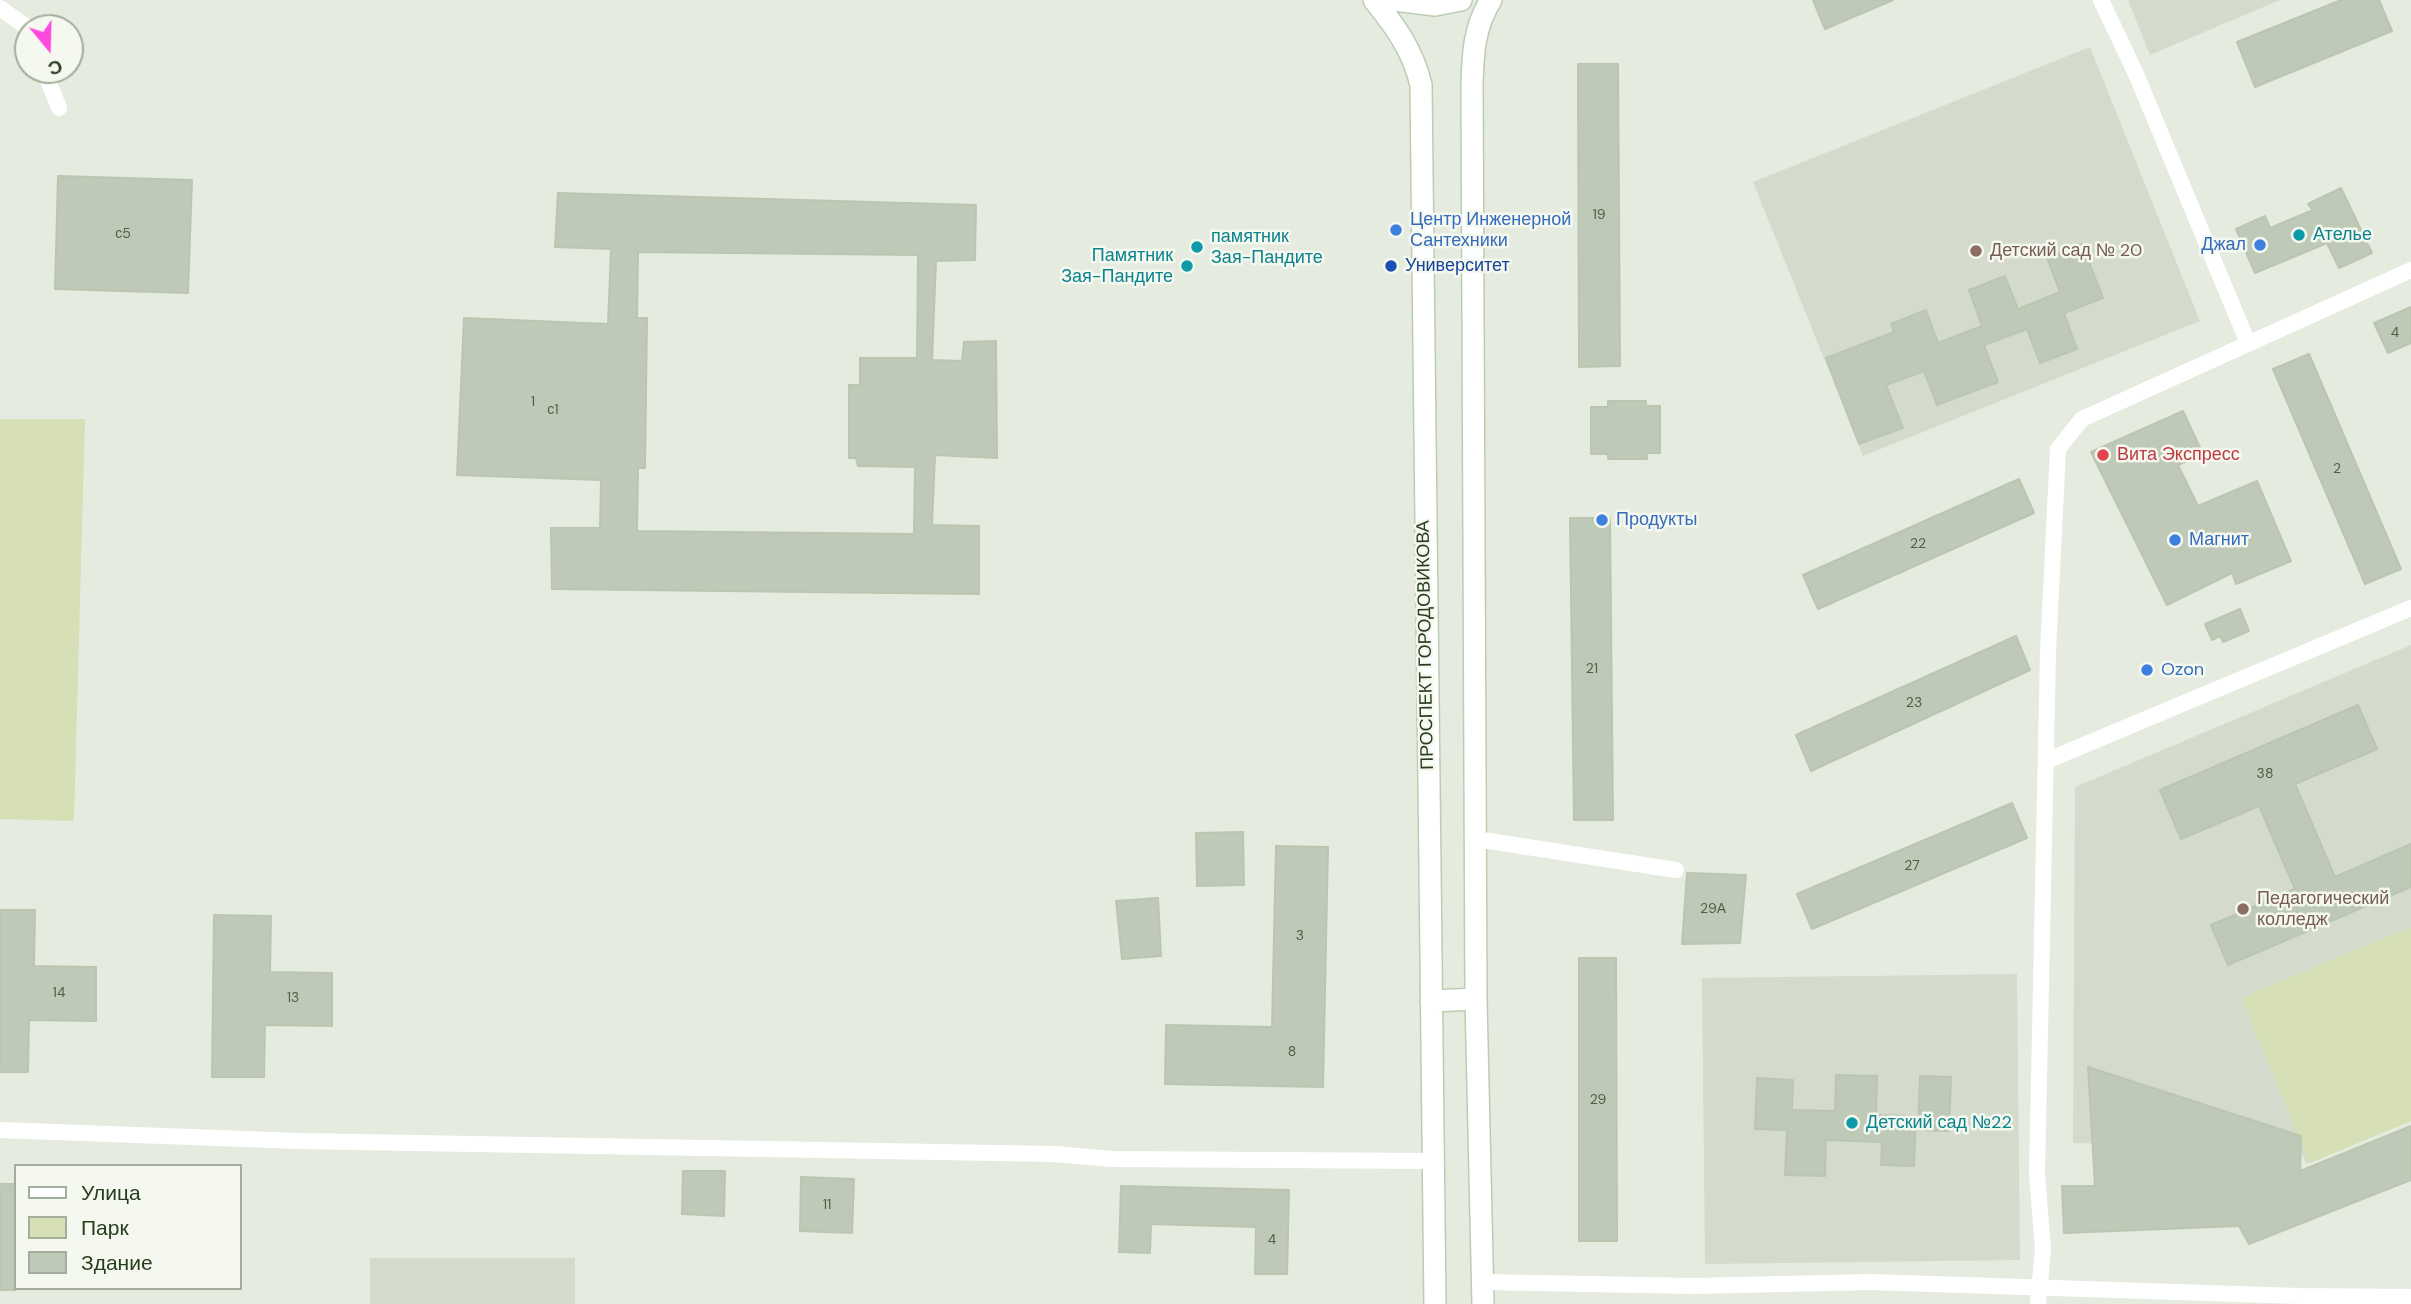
<!DOCTYPE html>
<html>
<head>
<meta charset="utf-8">
<style>
  body { margin:0 }
  #map { position:relative; width:2411px; height:1304px; overflow:hidden; background:#e5ecdf; font-family:"DM Sans",sans-serif }
  canvas { display:block }
  .legend { position:absolute; left:14px; top:1164px; width:228px; height:126px; box-sizing:border-box; background:#f4f8ef; border:2px solid #a2ad9b; margin:0; padding:9px 12px; list-style:none; font-size:21px; color:#283d1e }
  .legend li { display:flex; align-items:center; gap:14px; height:35px }
  .legend b { width:35px; border:2px solid #a2ad9b }
  .north { position:absolute; left:14px; top:14px; width:70px; height:70px; box-sizing:border-box; background:#f4f8ef; border:2px solid #a2ad9b; border-radius:50%; rotate:161deg; font-size:19px; font-weight:700; line-height:28px; text-align:center; color:#283d1e }
  .north::after { content:''; display:block; margin:auto; width:24px; height:32px; background:#ff49dc; clip-path:polygon(50% 0,100% 100%,50% 72%,0 100%) }
</style>
</head>
<body>
<div id="map">
<canvas width="2411" height="1304"></canvas>
<ul class="legend">
<li><b style="height:9px;background:#fff"></b>Улица</li>
<li><b style="height:19px;background:#d6dfb5"></b>Парк</li>
<li><b style="height:19px;background:#bfc9b7"></b>Здание</li>
</ul>
<div class="north">С</div>
</div>
<script>
const c = document.querySelector('canvas').getContext('2d');
c.lineJoin = 'round';
function paint(path, color) { c.fillStyle = color; c.fill(path, 'evenodd'); }
function stroke(path, color, width, dash) { c.strokeStyle = color; c.lineWidth = width; c.lineCap = dash ? 'butt' : 'round'; c.setLineDash(dash || []); c.stroke(path); }
function label(font, color, halo, rows, align = 'center') {
  c.font = font + ' "DM Sans",sans-serif'; c.lineWidth = 5; c.setLineDash([]); c.textBaseline = 'middle'; c.strokeStyle = halo; c.fillStyle = color; for (const [text, x, y, turn = 0] of rows) {
    c.save(); c.translate(x, y); c.rotate((+turn || 0) * Math.PI / 180); c.textAlign = isNaN(turn) ? turn : align; if (halo) c.strokeText(text, 0, 0); c.fillText(text, 0, 0); c.restore();
  }
}
paint(new Path2D(`
  M 2128,0 L 2280,0 L 2150,55 Z
  M 2090,47 L 2200,321 L 1863,456 L 1753,182 Z
  M 2411,645 L 2411,1121 L 2306,1164 L 2293,1132 L 2119,1144 L 2073,1143 L 2075,787 Z
  M 2017,974 L 2020,1260 L 1705,1264 L 1702,978 Z
  M 370,1258 L 575,1258 L 575,1304 L 370,1304 Z`), '#d4dbcd');
paint(new Path2D(`
  M 0,419 L 85,419 L 74,821 L 0,819 Z
  M 2411,927 L 2411,1121 L 2310,1163 L 2241,998 Z`), '#d6dfb5');
const building = new Path2D(`
  M 1813,0 L 1893,0 L 1825,29 Z
  M 2341,0 L 2379,0 L 2392,31 L 2255,87 L 2237,42 Z
  M 1578,64 L 1618,64 L 1620,366 L 1579,367 Z
  M 58,176 L 192,180 L 188,293 L 55,289 Z
  M 2341,188 L 2372,253 L 2339,268 L 2327,243 L 2255,273 L 2236,229 L 2265,216 L 2270,228 L 2313,210 L 2308,204 Z
  M 558,193 L 976,205 L 975,260 L 936,261 L 932,360 L 962,361 L 964,342 L 996,341 L 997,458 L 935,455 L 932,525 L 979,526 L 979,594 L 552,589 L 551,528 L 600,528 L 601,480 L 457,475 L 464,318 L 608,324 L 611,249 L 555,247 ZM 638,252 L 918,255 L 917,358 L 860,358 L 860,385 L 849,385 L 849,458 L 856,458 L 858,466 L 915,467 L 914,534 L 637,531 L 638,468 L 645,468 L 647,318 L 637,318 Z
  M 2082,244 L 2103,298 L 2064,313 L 2077,349 L 2040,363 L 2027,329 L 1984,345 L 1998,382 L 1937,405 L 1924,371 L 1886,385 L 1903,428 L 1859,444 L 1826,358 L 1894,332 L 1891,324 L 1926,310 L 1938,343 L 1982,326 L 1969,290 L 2005,276 L 2018,309 L 2060,292 L 2047,258 Z
  M 2411,307 L 2411,343 L 2388,353 L 2374,323 Z
  M 2309,354 L 2401,569 L 2365,584 L 2273,369 Z
  M 1608,401 L 1646,401 L 1646,406 L 1660,406 L 1660,453 L 1647,453 L 1647,459 L 1608,459 L 1608,454 L 1591,454 L 1591,407 L 1608,407 Z
  M 2183,411 L 2203,454 L 2178,465 L 2198,506 L 2257,481 L 2291,561 L 2236,584 L 2232,573 L 2167,605 L 2091,452 Z
  M 2019,479 L 2034,513 L 1818,609 L 1803,575 Z
  M 1570,518 L 1610,518 L 1613,820 L 1574,820 Z
  M 2240,609 L 2249,631 L 2223,642 L 2220,636 L 2212,640 L 2205,624 Z
  M 2016,636 L 2030,670 L 1811,771 L 1796,735 Z
  M 2358,705 L 2377,749 L 2295,784 L 2335,877 L 2411,844 L 2411,887 L 2228,965 L 2211,925 L 2295,889 L 2259,806 L 2181,839 L 2160,790 Z
  M 2012,803 L 2027,838 L 1812,929 L 1797,894 Z
  M 1243,832 L 1244,885 L 1197,886 L 1196,833 Z
  M 1276,846 L 1328,847 L 1323,1087 L 1165,1084 L 1166,1025 L 1272,1027 Z
  M 1687,873 L 1746,875 L 1740,943 L 1682,944 Z
  M 1158,898 L 1161,956 L 1122,959 L 1116,901 Z
  M 0,910 L 35,910 L 34,966 L 96,967 L 96,1021 L 29,1020 L 28,1072 L 0,1072 Z
  M 214,915 L 271,916 L 270,972 L 332,973 L 332,1026 L 265,1025 L 264,1077 L 212,1077 Z
  M 1579,958 L 1616,958 L 1617,1241 L 1579,1241 Z
  M 2088,1067 L 2301,1136 L 2300,1171 L 2411,1126 L 2411,1180 L 2249,1244 L 2239,1226 L 2064,1233 L 2062,1186 L 2095,1186 Z
  M 1836,1075 L 1877,1076 L 1876,1115 L 1916,1116 L 1914,1166 L 1881,1165 L 1882,1142 L 1826,1140 L 1825,1176 L 1785,1175 L 1787,1130 L 1755,1129 L 1757,1078 L 1793,1080 L 1792,1110 L 1835,1111 Z
  M 1920,1076 L 1951,1077 L 1949,1131 L 1918,1130 Z
  M 683,1171 L 725,1171 L 724,1216 L 682,1214 Z
  M 801,1177 L 854,1179 L 852,1233 L 800,1231 Z
  M 0,1184 L 16,1184 L 16,1290 L 0,1290 Z
  M 1121,1186 L 1289,1190 L 1287,1274 L 1255,1274 L 1256,1227 L 1151,1224 L 1150,1253 L 1119,1252 Z`);
paint(building, '#bfc9b7');
stroke(building, '#bac6b0', 2);
const secondary = new Path2D(`
  M 1374,0 C 1396,27 1413,51 1421,85 L 1435,1304
  M 1394,0 L 1435,5 L 1461,0
  M 1431,1001 L 1476,999
  M 1483,1304 L 1476,999 L 1472,84 C 1473,53 1474,27 1491,0`);
stroke(secondary, '#bcccb1', 24);
stroke(new Path2D(`
  M 2101,0 L 2136,74 L 2248,343
  M 0,8 L 28,28
  M 44,70 L 59,108
  M 2046,761 L 2411,608
  M 1476,839 L 1676,870
  M 0,1130 L 299,1141 L 1055,1154 L 1113,1159 L 1432,1161
  M 1482,1282 L 1694,1286 L 1871,1282 L 2299,1296 L 2411,1297
  M 2038,1304 L 2043,1249 L 2037,1173 L 2048,652 L 2058,449 L 2082,419 L 2411,270`), '#fff', 16);
stroke(secondary, '#fff', 21);
for (const [x, y, r, color] of [
  [1396,230,7,"#3f7fe0"],
  [2299,235,7,"#0f9aa8"],
  [2260,245,7,"#3f7fe0"],
  [1197,247,7,"#0f9aa8"],
  [1976,251,7,"#8d6e63"],
  [1187,266,7,"#0f9aa8"],
  [1391,266,7,"#1a4fb4"],
  [2103,455,7,"#e0444e"],
  [1602,520,7,"#3f7fe0"],
  [2175,540,7,"#3f7fe0"],
  [2147,670,7,"#3f7fe0"],
  [2243,909,7,"#8d6e63"],
  [1852,1123,7,"#0f9aa8"]
]) { const dot = new Path2D(); dot.arc(x, y, r, 0, 2 * Math.PI); c.fillStyle = color; c.fill(dot); stroke(dot, '#f4f8ef', 2.5); }
label('14px', '#4e6044', null, [
  ["19",1599,215],
  ["с5",123,234],
  ["4",2395,333],
  ["1",533,402],
  ["с1",553,410],
  ["2",2337,469],
  ["22",1918,544],
  ["21",1592,669],
  ["23",1914,703],
  ["38",2265,774],
  ["27",1912,866],
  ["29А",1713,909],
  ["3",1300,936],
  ["14",59,993],
  ["13",293,998],
  ["8",1292,1052],
  ["29",1598,1100],
  ["11",827,1205],
  ["4",1272,1240]
]);
label('18px', '#366cbe', '#f4f8ef', [
  ["Центр Инженерной",1410,220],
  ["Сантехники",1410,241],
  ["Джал",2246,245,"right"],
  ["Продукты",1616,520],
  ["Магнит",2189,540],
  ["Ozon",2161,670]
], 'left');
label('18px', '#0d838f', '#f4f8ef', [
  ["Ателье",2313,235],
  ["памятник",1211,237],
  ["Зая-Пандите",1211,258],
  ["Памятник",1173,256,"right"],
  ["Зая-Пандите",1173,277,"right"],
  ["Детский сад №22",1866,1123]
], 'left');
label('18px', '#785e54', '#f4f8ef', [
  ["Детский сад № 20",1990,251],
  ["Педагогический",2257,899],
  ["колледж",2257,920]
], 'left');
label('18px', '#164399', '#f4f8ef', [
  ["Университет",1405,266]
], 'left');
label('18px', '#be3a42', '#f4f8ef', [
  ["Вита Экспресс",2117,455]
], 'left');
label('18px', '#283d1e', '#f4f8ef', [
  ["ПРОСПЕКТ ГОРОДОВИКОВА",1426,645,-91]
]);
</script>
</body>
</html>
